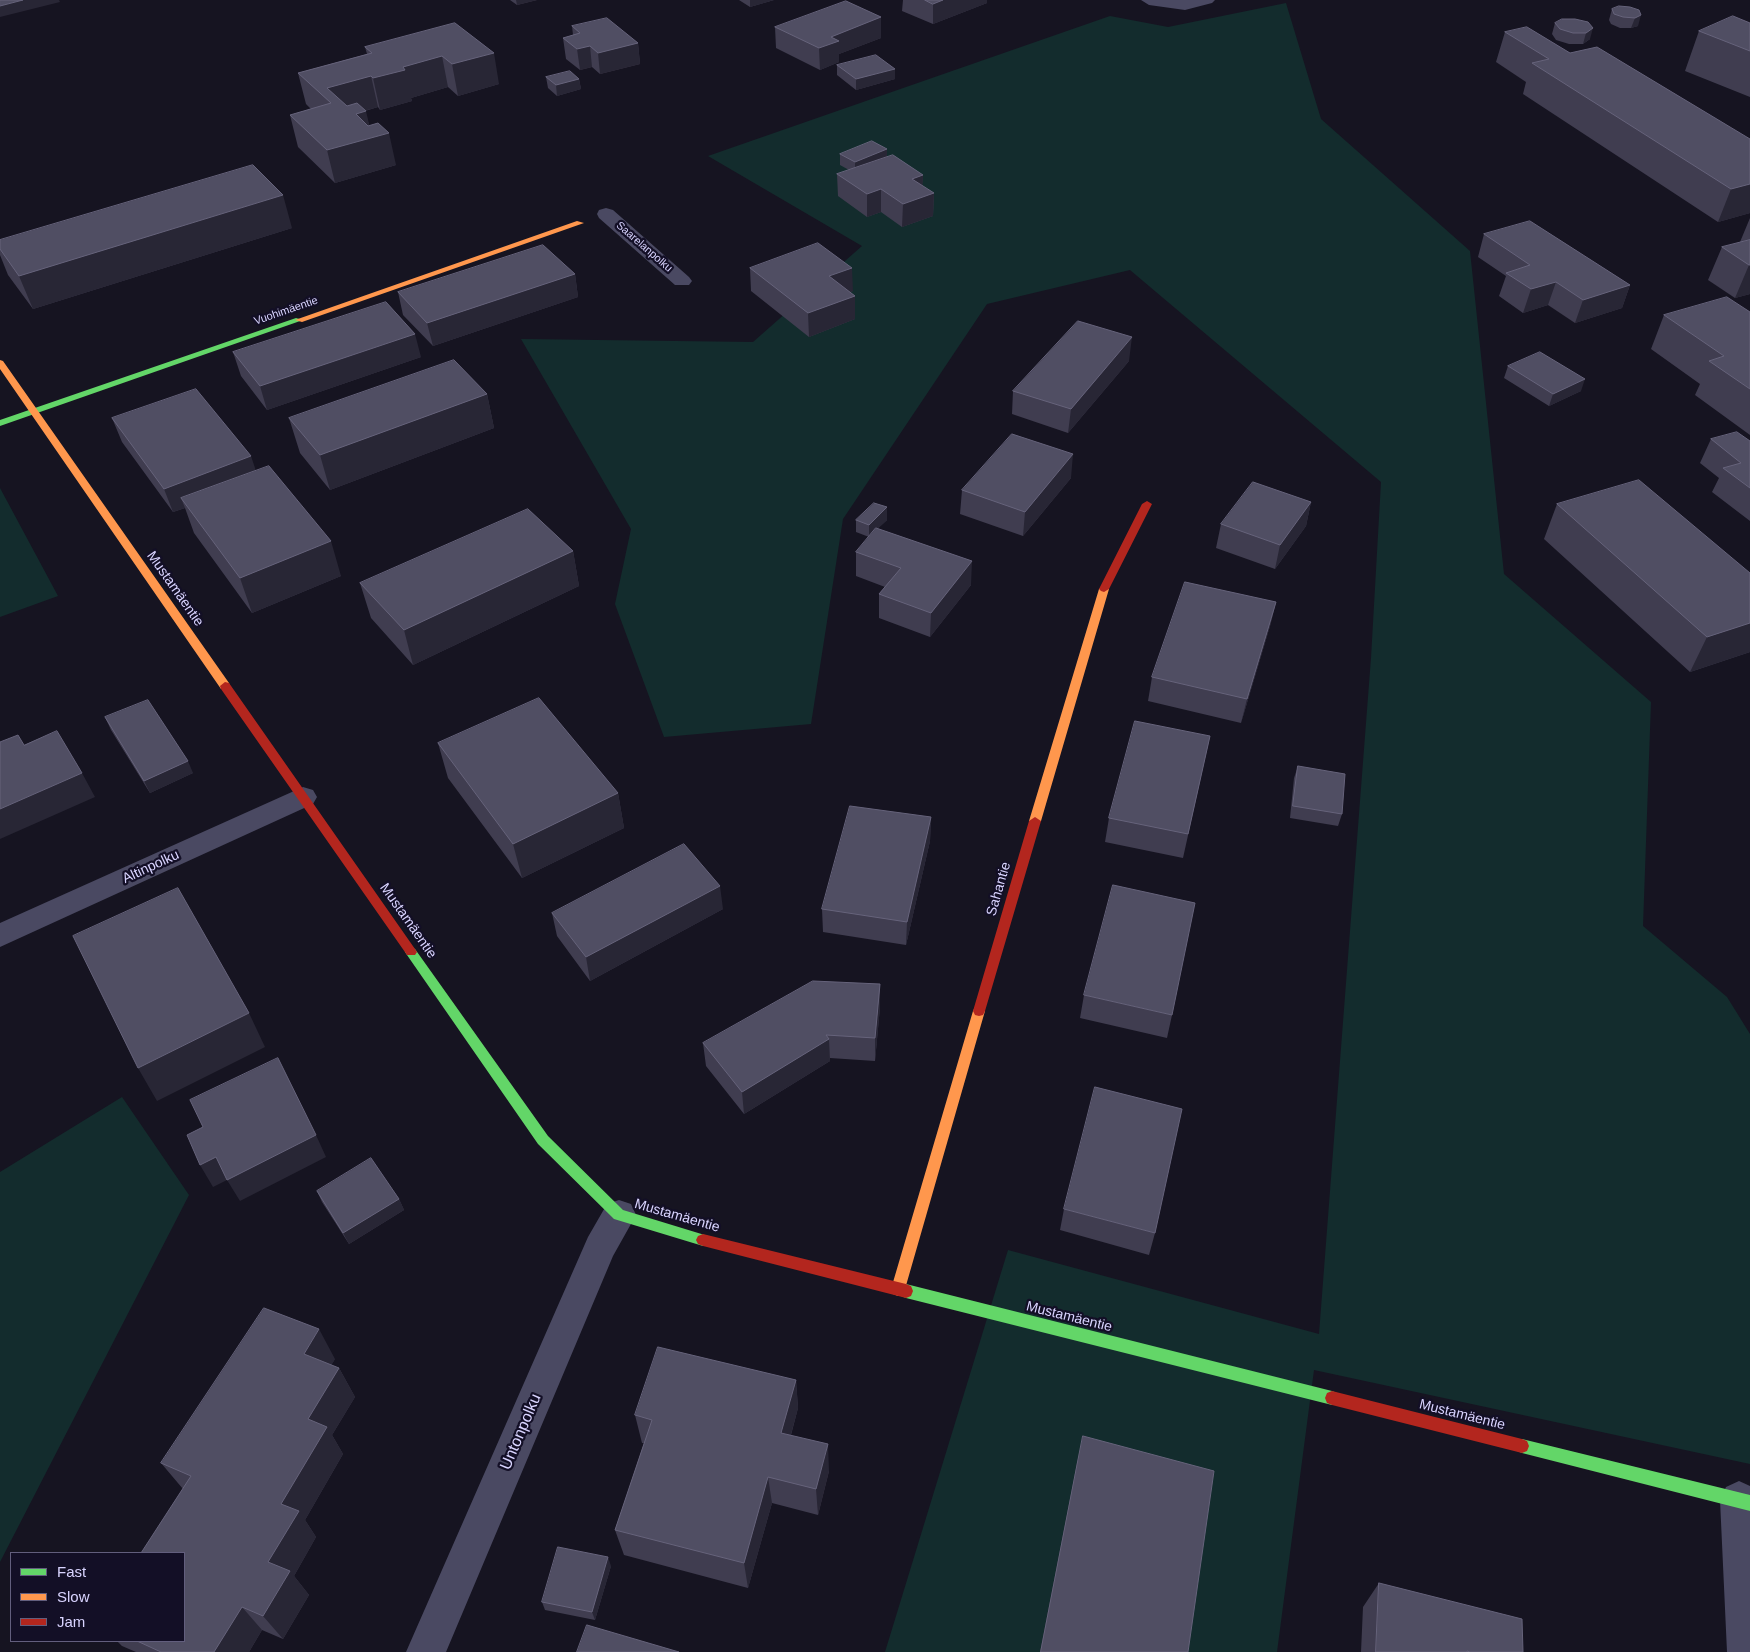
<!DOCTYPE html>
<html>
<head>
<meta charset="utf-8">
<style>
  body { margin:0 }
  #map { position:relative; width:1750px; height:1652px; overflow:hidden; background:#161421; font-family:Helvetica,sans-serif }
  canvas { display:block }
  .legend { position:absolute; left:10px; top:1552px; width:175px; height:90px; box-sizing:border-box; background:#130f26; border:1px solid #625e7d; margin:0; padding:6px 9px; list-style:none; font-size:15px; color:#d9d4ff }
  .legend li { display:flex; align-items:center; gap:10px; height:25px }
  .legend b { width:25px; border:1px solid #625e7d }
</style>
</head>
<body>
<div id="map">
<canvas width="1750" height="1652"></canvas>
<ul class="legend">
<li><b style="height:6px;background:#63d668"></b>Fast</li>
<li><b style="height:6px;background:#ff974d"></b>Slow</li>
<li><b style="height:6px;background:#b3261e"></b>Jam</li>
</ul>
</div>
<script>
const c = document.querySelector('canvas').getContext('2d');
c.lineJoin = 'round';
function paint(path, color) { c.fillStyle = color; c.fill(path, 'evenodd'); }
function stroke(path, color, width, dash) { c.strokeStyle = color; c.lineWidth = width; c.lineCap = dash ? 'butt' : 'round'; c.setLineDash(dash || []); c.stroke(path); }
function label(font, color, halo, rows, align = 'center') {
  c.font = font + ' Helvetica,sans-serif'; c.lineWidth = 4.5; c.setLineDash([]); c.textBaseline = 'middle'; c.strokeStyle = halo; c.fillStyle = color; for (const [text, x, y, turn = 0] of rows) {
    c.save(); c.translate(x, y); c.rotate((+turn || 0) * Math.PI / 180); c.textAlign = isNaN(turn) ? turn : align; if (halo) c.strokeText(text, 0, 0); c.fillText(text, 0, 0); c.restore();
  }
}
paint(new Path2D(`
  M 1286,3 L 1321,119 L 1470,251 L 1504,574 L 1651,702 L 1643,926 L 1727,997 L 1750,1034 L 1750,1464 L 1314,1370 L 1277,1652 L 885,1652 L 1008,1250 L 1319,1334 L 1371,658 L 1381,482 L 1130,270 L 987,304 L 843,519 L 811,724 L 664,737 L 615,604 L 631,529 L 521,339 L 753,342 L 862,246 L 708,156 L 1110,16 L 1168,27 Z
  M 0,488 L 58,596 L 0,617 Z
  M 122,1097 L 189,1195 L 0,1562 L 0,1172 Z`), '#132c2d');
paint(new Path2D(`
  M 1141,0 L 1215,0 L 1212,3 L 1185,10 L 1149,5 Z
  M 606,208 L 613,210 L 689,277 L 692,281 L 689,285 L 675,285 L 599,218 L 597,214 L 599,210 Z
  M 303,787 L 313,790 L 317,797 L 313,804 L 0,947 L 0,923 Z
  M 619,1200 L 631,1204 L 636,1215 L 613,1256 L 446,1652 L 406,1652 L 588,1237 L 607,1204 Z
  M 1739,1481 L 1750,1486 L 1750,1652 L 1727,1652 L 1720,1500 L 1726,1487 Z`), '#4a4962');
paint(new Path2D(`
  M 296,318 L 303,320 L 0,426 L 0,420 Z
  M 411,947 L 415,949 L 548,1136 L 623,1210 L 708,1236 L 710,1240 L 708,1244 L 703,1246 L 614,1219 L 538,1144 L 407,955 L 405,952 L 407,949 Z
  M 906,1284 L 1332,1391 L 1337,1393 L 1339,1398 L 1337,1403 L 1332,1405 L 906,1298 L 901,1296 L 899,1291 L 901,1286 Z
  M 1522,1439 L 1750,1495 L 1750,1511 L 1522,1453 L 1517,1451 L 1515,1446 L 1517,1441 Z`), '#63d668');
paint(new Path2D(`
  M 577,221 L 584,223 L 302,322 L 295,320 Z
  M 0,360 L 3,361 L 229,683 L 230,686 L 229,689 L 221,689 L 0,369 Z
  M 1104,586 L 1109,589 L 1041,821 L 1035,825 L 1029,821 L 1099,589 Z
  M 979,1006 L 983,1007 L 985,1011 L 905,1289 L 903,1294 L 898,1296 L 893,1294 L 891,1289 L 973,1011 L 975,1007 Z`), '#ff974d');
paint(new Path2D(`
  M 1147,501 L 1152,504 L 1109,589 L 1104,592 L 1101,591 L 1099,589 L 1142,504 Z
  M 225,682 L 229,683 L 415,949 L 417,952 L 415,955 L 407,955 L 221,689 L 220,686 Z
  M 1035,817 L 1041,821 L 985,1011 L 983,1015 L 979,1016 L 975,1015 L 973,1011 L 1029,821 Z
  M 703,1234 L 906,1284 L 911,1286 L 913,1291 L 911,1296 L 906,1298 L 703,1246 L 698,1244 L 696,1240 L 698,1236 Z
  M 1332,1391 L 1522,1439 L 1527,1441 L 1529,1446 L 1527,1451 L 1522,1453 L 1332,1405 L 1327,1403 L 1325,1398 L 1327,1393 Z`), '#b3261e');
paint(new Path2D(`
  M 510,0 L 537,0 L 517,5 Z
  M 739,0 L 774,0 L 750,7 Z
  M 903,0 L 987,0 L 987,3 L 933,24 L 902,11 Z
  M 1612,9 L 1639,10 L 1638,26 L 1631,28 L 1620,28 L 1611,24 L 1609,20 Z
  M 881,17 L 881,38 L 839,54 L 839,62 L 820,70 L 776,48 L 775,27 Z
  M 1588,22 L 1590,39 L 1583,44 L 1569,44 L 1556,40 L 1552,34 L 1555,23 Z
  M 455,23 L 499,84 L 458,96 L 448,87 L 411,98 L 412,101 L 380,110 L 378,107 L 365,111 L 369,125 L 396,165 L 335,183 L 298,147 L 290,115 L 311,109 L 306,104 L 298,73 L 367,54 L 365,47 Z
  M 1750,23 L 1750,97 L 1685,71 L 1699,31 Z
  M 572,26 L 638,43 L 640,64 L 600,74 L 592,67 L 580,70 L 566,59 L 563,38 L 573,35 Z
  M 1505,32 L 1570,53 L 1750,139 L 1750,213 L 1718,222 L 1523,94 L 1526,82 L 1496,62 Z
  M 837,65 L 895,79 L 856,90 L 837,75 Z
  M 546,77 L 579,79 L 581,89 L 557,96 L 548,88 Z
  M 840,154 L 887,158 L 923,175 L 922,186 L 934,193 L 933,216 L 902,227 L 881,212 L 867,217 L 838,196 L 837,174 L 849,170 L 840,165 Z
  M 1750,218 L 1750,294 L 1735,298 L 1708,280 L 1722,247 L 1740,242 Z
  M 292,228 L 33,309 L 8,275 L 0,255 L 0,240 Z
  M 1484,234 L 1630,285 L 1622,308 L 1575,323 L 1548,305 L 1523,313 L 1499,296 L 1506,276 L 1478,257 Z
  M 750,268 L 853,291 L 850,292 L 855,296 L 855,319 L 809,337 L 751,291 Z
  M 575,274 L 578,297 L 433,346 L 403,315 L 398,292 Z
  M 1750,312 L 1750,435 L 1695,395 L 1700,384 L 1651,349 L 1664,315 Z
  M 233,352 L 421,357 L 267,410 L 241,376 Z
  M 1129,361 L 1068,433 L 1012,414 L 1013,391 Z
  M 1508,366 L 1581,391 L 1549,406 L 1504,378 Z
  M 487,394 L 494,428 L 330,490 L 300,453 L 289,418 Z
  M 112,418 L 256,471 L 341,576 L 252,613 L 194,533 L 185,508 L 173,512 L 122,442 Z
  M 1711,439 L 1750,441 L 1750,521 L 1712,492 L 1719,478 L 1700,463 Z
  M 1071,478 L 1023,536 L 960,514 L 962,490 Z
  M 1311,502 L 1306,526 L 1275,569 L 1216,548 L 1221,524 Z
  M 1557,504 L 1750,573 L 1750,652 L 1690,672 L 1544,539 Z
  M 856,520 L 887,520 L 877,529 L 971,585 L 930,637 L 879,618 L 879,594 L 885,587 L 856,576 L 856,552 L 869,537 L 856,532 Z
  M 573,551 L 579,586 L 413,665 L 371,618 L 360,583 Z
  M 1276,602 L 1270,626 L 1241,723 L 1148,701 L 1152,677 Z
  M 105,717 L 193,773 L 150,793 L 111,730 Z
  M 1210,736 L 1183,858 L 1105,842 L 1109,818 Z
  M 438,743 L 618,793 L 624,828 L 522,878 L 448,778 Z
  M 1298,766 L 1342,814 L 1338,826 L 1290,818 L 1294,778 Z
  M 931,817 L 930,841 L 906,945 L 823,932 L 822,909 Z
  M 723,909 L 590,981 L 557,936 L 552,913 Z
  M 880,984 L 880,1007 L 875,1061 L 830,1058 L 830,1061 L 744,1114 L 706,1066 L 703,1043 Z
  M 1084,995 L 1172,1015 L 1167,1038 L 1080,1018 Z
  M 317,1191 L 399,1199 L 404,1210 L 349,1244 L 322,1202 Z
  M 1064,1209 L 1155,1233 L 1149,1255 L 1060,1230 Z
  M 335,1359 L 331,1365 L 339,1368 L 355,1397 L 332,1435 L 343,1454 L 305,1520 L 316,1537 L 294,1576 L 309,1595 L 283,1639 L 262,1630 L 249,1652 L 136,1652 L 122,1646 L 117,1641 L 184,1641 L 183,1489 L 161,1463 Z
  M 796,1380 L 798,1408 L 791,1435 L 829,1471 L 818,1515 L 772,1503 L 748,1588 L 624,1555 L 615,1530 L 644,1443 L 642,1443 L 635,1415 Z
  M 1083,1436 L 1188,1652 L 1040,1652 L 1077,1463 Z
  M 611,1566 L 595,1620 L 545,1610 L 542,1602 Z
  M 1379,1583 L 1523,1652 L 1361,1652 L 1363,1607 Z`), '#403d50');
paint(new Path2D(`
  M 23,0 L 59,0 L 60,2 L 0,17 L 0,6 Z
  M 516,0 L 537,0 L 517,5 Z
  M 750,0 L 774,0 L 750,7 Z
  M 943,0 L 987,0 L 987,3 L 933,24 L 933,4 Z
  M 1641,15 L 1638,26 L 1631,28 L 1635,18 Z
  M 881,17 L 881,38 L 839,54 L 839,62 L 820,70 L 819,48 L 831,37 Z
  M 1593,28 L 1590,39 L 1583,44 L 1586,33 Z
  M 638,43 L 640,64 L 600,74 L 598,53 Z
  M 590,46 L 592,67 L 580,70 L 577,49 Z
  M 494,53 L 499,84 L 458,96 L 452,64 Z
  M 442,56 L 448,87 L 411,98 L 412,101 L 380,110 L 373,78 L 403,67 Z
  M 895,69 L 895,79 L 856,90 L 856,79 Z
  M 371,76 L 378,107 L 335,119 L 327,88 Z
  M 579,79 L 581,89 L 557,96 L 556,85 Z
  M 366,111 L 372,137 L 389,133 L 396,165 L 335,183 L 327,150 L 356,114 Z
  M 887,149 L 887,160 L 855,173 L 855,162 Z
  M 923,175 L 922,197 L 934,193 L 933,216 L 902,227 L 903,204 L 912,179 Z
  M 1750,184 L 1750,213 L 1718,222 L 1731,189 Z
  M 881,189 L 881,212 L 867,217 L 867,194 Z
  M 283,195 L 292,228 L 33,309 L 19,276 Z
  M 1749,265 L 1750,265 L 1750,294 L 1735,298 Z
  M 852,268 L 853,291 L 830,299 L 829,276 Z
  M 575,274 L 578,297 L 433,346 L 427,323 Z
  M 1556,282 L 1548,305 L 1523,313 L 1531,289 Z
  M 1630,285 L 1622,308 L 1575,323 L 1583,300 Z
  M 855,296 L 855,319 L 809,337 L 808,313 Z
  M 415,334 L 421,357 L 267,410 L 260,386 Z
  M 1132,337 L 1129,361 L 1068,433 L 1071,409 Z
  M 1585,379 L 1581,391 L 1549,406 L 1553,394 Z
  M 487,394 L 494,428 L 330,490 L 320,455 Z
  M 1073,454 L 1071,478 L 1023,536 L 1025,512 Z
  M 251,456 L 259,480 L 181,498 L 185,508 L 173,512 L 164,489 Z
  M 1311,502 L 1306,526 L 1275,569 L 1280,545 Z
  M 887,507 L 887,520 L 869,537 L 869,525 Z
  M 331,541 L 341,576 L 252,613 L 240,578 Z
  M 573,551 L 579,586 L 413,665 L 404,630 Z
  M 972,561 L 971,585 L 930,637 L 931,613 Z
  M 1276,602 L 1270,626 L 1241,723 L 1247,699 Z
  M 1750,623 L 1750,652 L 1690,672 L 1707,637 Z
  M 188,761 L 193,773 L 150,793 L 144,781 Z
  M 82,773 L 95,797 L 0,839 L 0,809 Z
  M 618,793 L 624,828 L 522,878 L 513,844 Z
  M 931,817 L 930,841 L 906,945 L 907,922 Z
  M 720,886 L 723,909 L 590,981 L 586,957 Z
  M 880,984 L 880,1007 L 875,1061 L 875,1038 Z
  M 249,1013 L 265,1047 L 157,1101 L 138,1068 Z
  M 829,1039 L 830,1061 L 744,1114 L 742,1092 Z
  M 316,1135 L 326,1157 L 240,1201 L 227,1180 L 213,1187 L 200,1165 L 216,1157 Z
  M 399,1199 L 404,1210 L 349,1244 L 343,1233 Z
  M 319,1329 L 335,1359 L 321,1383 L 304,1354 Z
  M 339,1368 L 355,1397 L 332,1435 L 343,1454 L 305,1520 L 316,1537 L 294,1576 L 309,1595 L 283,1639 L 263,1616 L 268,1562 L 281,1504 L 308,1419 Z
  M 796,1380 L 798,1408 L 784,1460 L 781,1433 Z
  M 828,1444 L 829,1471 L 818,1515 L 816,1489 Z
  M 768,1477 L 772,1503 L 748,1588 L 744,1563 Z
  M 608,1557 L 611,1566 L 595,1620 L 592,1612 Z
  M 242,1607 L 262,1630 L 249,1652 L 214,1652 Z`), '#282635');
const building = new Path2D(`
  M 0,0 L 23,0 L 0,6 Z
  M 925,0 L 943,0 L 933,4 Z
  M 846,1 L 881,17 L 831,37 L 839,41 L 819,48 L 775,27 Z
  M 1619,6 L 1630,7 L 1639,10 L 1641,15 L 1635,18 L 1623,17 L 1614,14 L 1612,9 Z
  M 1733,16 L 1750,23 L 1750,51 L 1699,31 Z
  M 607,18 L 638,43 L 598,53 L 590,46 L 577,49 L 563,38 L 580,33 L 572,26 Z
  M 1562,19 L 1575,19 L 1588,22 L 1593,28 L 1586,33 L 1573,33 L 1560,29 L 1555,23 Z
  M 455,23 L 494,53 L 452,64 L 442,56 L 403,67 L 405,70 L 373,78 L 371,76 L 327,88 L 347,106 L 357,103 L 366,111 L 356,114 L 368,126 L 378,123 L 389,133 L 327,150 L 290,115 L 331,103 L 298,73 L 372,53 L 365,47 Z
  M 1527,27 L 1570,53 L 1597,47 L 1750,139 L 1750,184 L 1731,189 L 1532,63 L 1549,59 L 1505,32 Z
  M 876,55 L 895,69 L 856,79 L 837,65 Z
  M 570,71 L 579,79 L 556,85 L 546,77 Z
  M 872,141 L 887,149 L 855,162 L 840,154 Z
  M 893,155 L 923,175 L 912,179 L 934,193 L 903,204 L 881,189 L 867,194 L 837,174 Z
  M 253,165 L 283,195 L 19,276 L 0,249 L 0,240 Z
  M 1530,221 L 1630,285 L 1583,300 L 1556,282 L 1531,289 L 1506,273 L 1530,265 L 1484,234 Z
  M 1750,240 L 1750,265 L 1749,265 L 1722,247 Z
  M 818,243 L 852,268 L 829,276 L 855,296 L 808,313 L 750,268 Z
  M 543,245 L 575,274 L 427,323 L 398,292 Z
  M 1727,297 L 1750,312 L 1750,389 L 1709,361 L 1724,356 L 1664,315 Z
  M 386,302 L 415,334 L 260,386 L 233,352 Z
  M 1078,321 L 1132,337 L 1071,409 L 1013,391 Z
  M 1540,352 L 1585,379 L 1553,394 L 1508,366 Z
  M 454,360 L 487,394 L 320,455 L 289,418 Z
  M 196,389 L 251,456 L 164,489 L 112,418 Z
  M 1737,432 L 1750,441 L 1750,488 L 1723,468 L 1741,463 L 1711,439 Z
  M 1012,434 L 1073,454 L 1025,512 L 962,490 Z
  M 269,466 L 331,541 L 240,578 L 181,498 Z
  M 1639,480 L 1750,573 L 1750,623 L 1707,637 L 1557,504 Z
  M 1253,482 L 1311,502 L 1280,545 L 1221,524 Z
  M 874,503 L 887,507 L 869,525 L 856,520 Z
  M 528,509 L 573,551 L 404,630 L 360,583 Z
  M 876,528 L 972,561 L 931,613 L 879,594 L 901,568 L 856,552 Z
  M 1185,582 L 1276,602 L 1247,699 L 1152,677 Z
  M 539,698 L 618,793 L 513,844 L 438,743 Z
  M 148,700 L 188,761 L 144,781 L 105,717 Z
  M 1135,721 L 1210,736 L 1188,834 L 1109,818 Z
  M 57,731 L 82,773 L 0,809 L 0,742 L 18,735 L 24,745 Z
  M 1298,766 L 1345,774 L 1342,814 L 1293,806 Z
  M 850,806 L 931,817 L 907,922 L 822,909 Z
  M 684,844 L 720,886 L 586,957 L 552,913 Z
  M 1113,885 L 1195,903 L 1172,1015 L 1084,995 Z
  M 178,888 L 249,1013 L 138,1068 L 73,936 Z
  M 813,981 L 880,984 L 875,1038 L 826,1035 L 829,1039 L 742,1092 L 703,1043 Z
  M 278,1058 L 316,1135 L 227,1180 L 216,1157 L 200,1165 L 187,1135 L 203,1127 L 190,1100 Z
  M 1095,1087 L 1182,1109 L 1155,1233 L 1064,1209 Z
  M 371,1158 L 399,1199 L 343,1233 L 317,1191 Z
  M 264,1308 L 319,1329 L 304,1354 L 339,1368 L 308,1419 L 327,1427 L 281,1504 L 299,1511 L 268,1562 L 290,1571 L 263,1616 L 242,1607 L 214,1652 L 161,1652 L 137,1641 L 184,1641 L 184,1553 L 141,1553 L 191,1476 L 161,1463 Z
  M 658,1347 L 796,1380 L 781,1433 L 828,1444 L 816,1489 L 768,1477 L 744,1563 L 615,1530 L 652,1420 L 635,1415 Z
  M 1083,1436 L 1214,1471 L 1188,1652 L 1041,1652 Z
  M 558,1547 L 608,1557 L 592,1612 L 542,1602 Z
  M 1379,1583 L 1522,1619 L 1523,1652 L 1470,1652 L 1467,1651 L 1467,1652 L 1376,1652 Z
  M 587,1625 L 679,1652 L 577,1652 Z`);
paint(building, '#504e63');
stroke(building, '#66637b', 1);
label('11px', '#d9d4ff', '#130f26', [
  ["Saarelanpolku",644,247,41],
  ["Vuohimäentie",286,311,-19]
]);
label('14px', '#d9d4ff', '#130f26', [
  ["Mustamäentie",175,589,55],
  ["Altinpolku",151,867,-25],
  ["Sahantie",999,889,-74],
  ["Mustamäentie",408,921,55],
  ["Mustamäentie",677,1216,16],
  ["Mustamäentie",1069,1317,14],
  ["Mustamäentie",1462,1415,14]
]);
label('16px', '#d9d4ff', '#130f26', [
  ["Untonpolku",521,1432,-67]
]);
</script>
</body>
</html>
